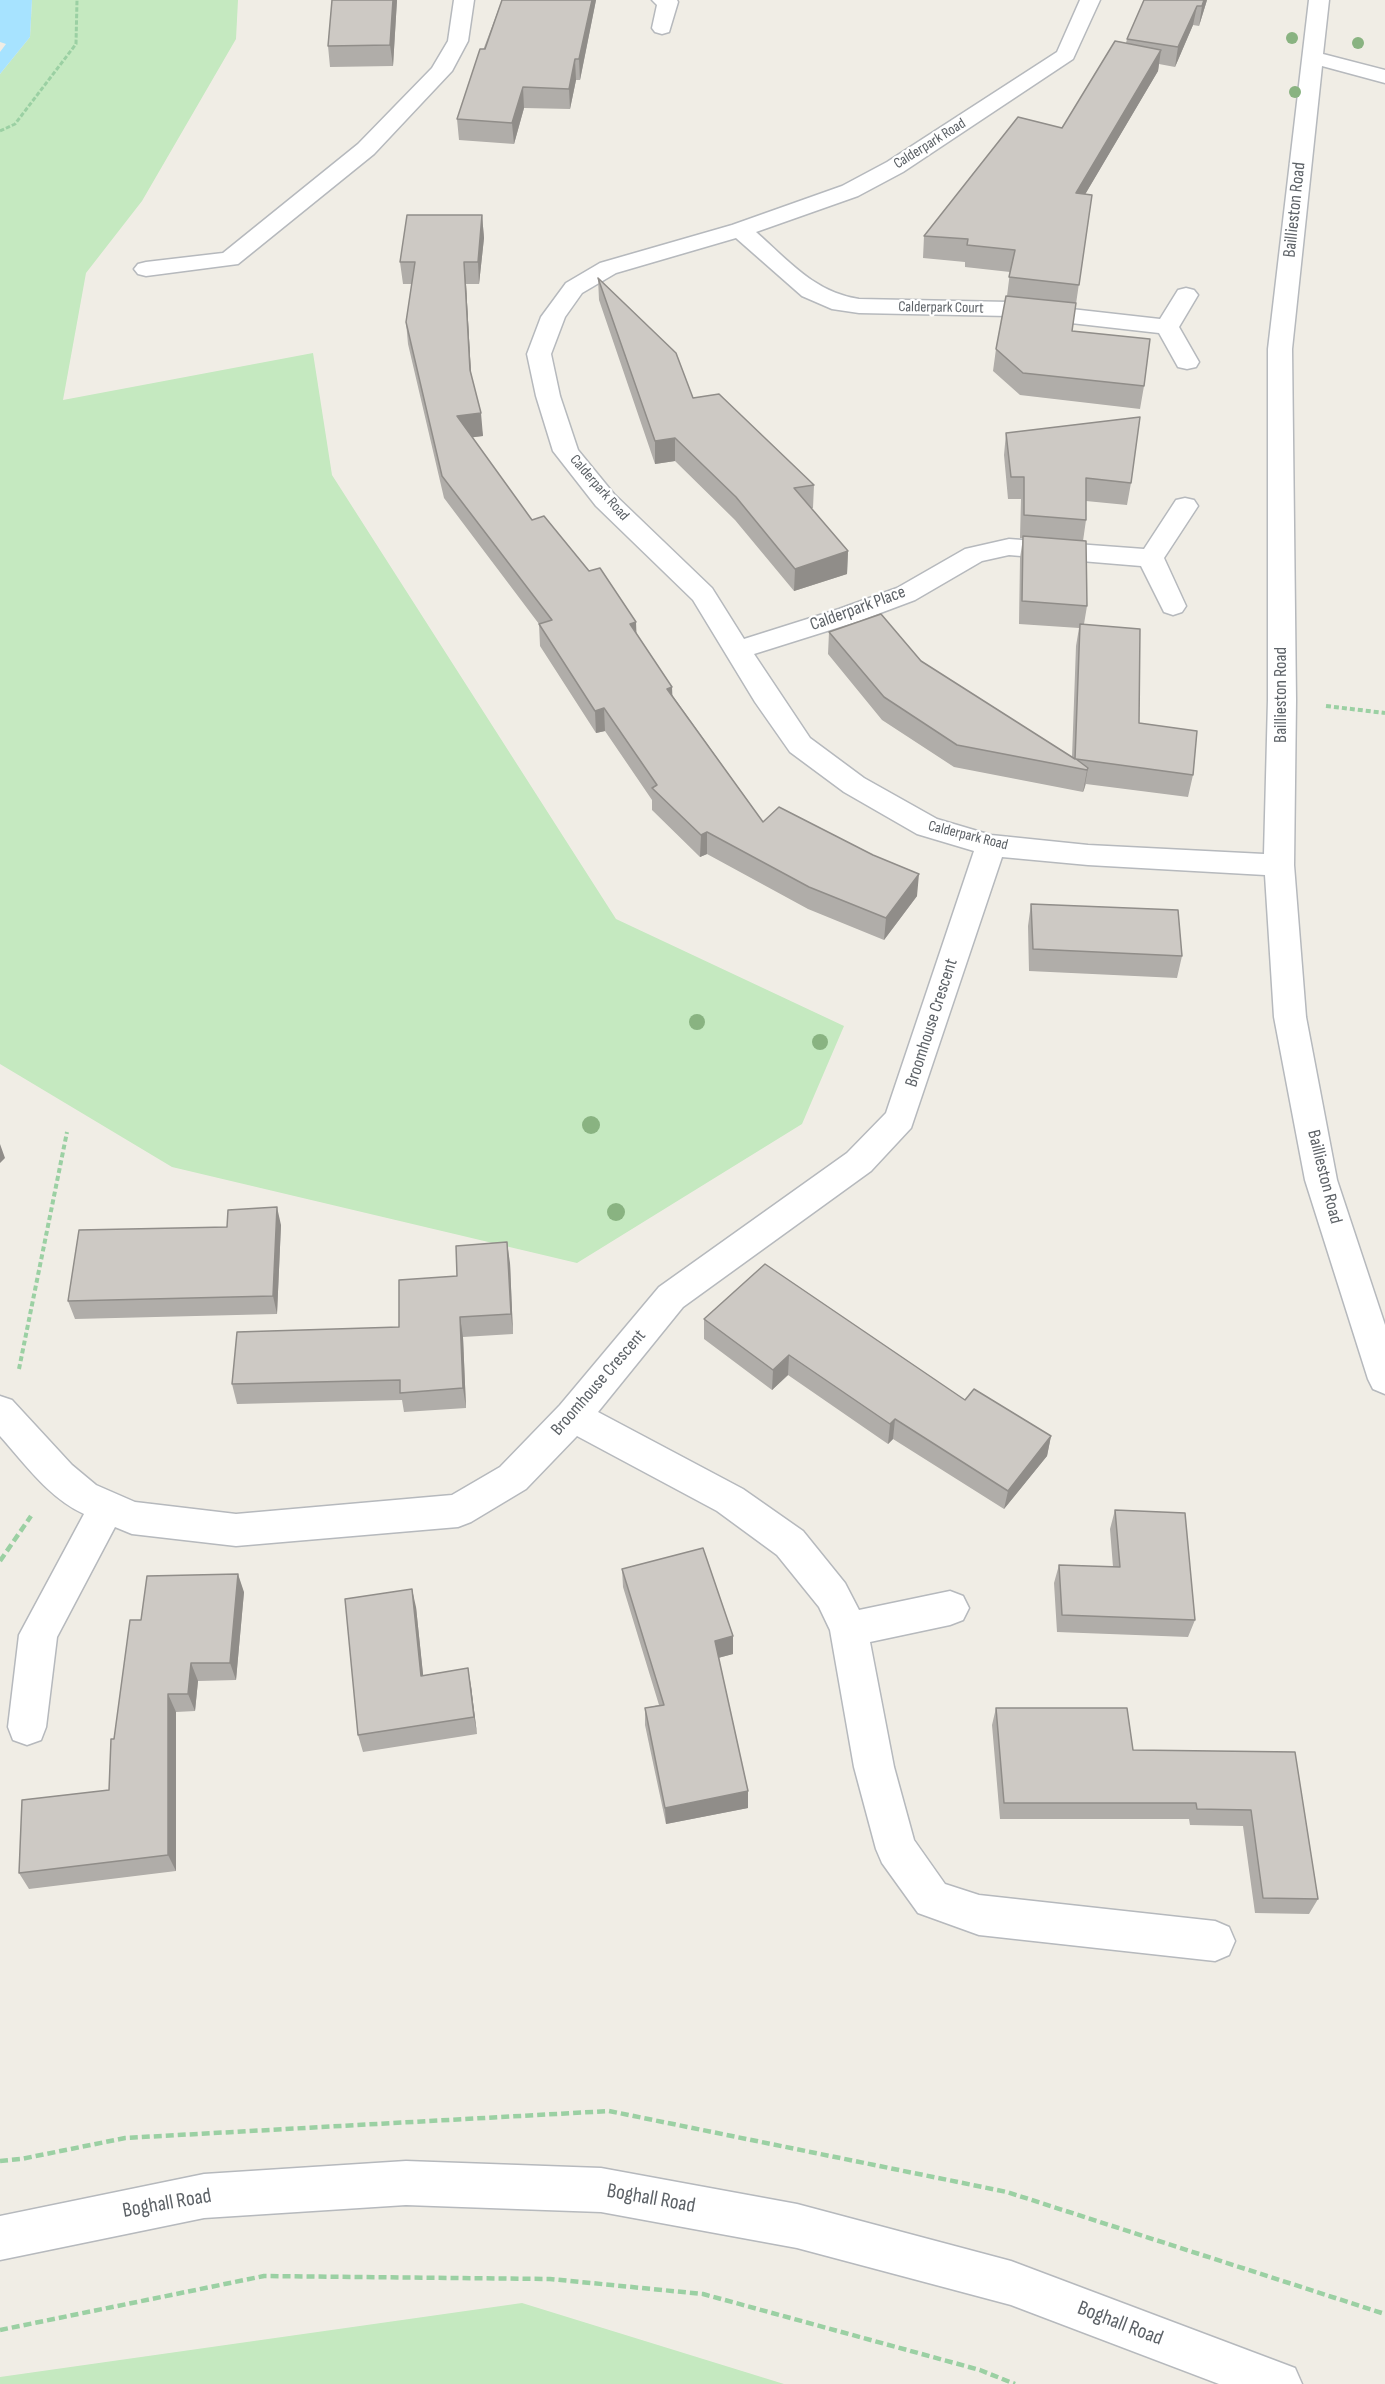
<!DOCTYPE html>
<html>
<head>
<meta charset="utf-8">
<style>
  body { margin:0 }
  canvas { display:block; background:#f0ede5 }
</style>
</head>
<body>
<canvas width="1385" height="2384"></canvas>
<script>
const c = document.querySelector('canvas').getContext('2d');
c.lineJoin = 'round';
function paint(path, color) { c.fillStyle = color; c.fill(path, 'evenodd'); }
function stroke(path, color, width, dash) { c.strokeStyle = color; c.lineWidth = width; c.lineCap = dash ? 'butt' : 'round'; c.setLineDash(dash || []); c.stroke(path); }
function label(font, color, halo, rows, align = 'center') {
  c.font = font + ' "Sofia Sans Condensed",sans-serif'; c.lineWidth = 4.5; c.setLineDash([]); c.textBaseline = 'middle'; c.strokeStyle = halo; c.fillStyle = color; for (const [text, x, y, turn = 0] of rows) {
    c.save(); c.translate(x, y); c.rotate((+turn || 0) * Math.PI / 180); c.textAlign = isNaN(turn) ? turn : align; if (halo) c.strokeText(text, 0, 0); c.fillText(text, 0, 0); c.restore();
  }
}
paint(new Path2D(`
  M 32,0 L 238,0 L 236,39 L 142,201 L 86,273 L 63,400 L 313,353 L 332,475 L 616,919 L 844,1026 L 802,1124 L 577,1263 L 172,1167 L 0,1064 L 0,74 L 30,37 Z
  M 522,2303 L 784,2384 L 0,2384 L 0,2377 Z`), '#c5e9c0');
paint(new Path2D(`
  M 0,0 L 32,0 L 30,37 L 0,74 L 0,52 L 6,44 L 0,42 Z`), '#a7e3ff');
const minor = new Path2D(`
  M 454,0 L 474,0 L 468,41 L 452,71 L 374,154 L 238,264 L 146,276 L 138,274 L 134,269 L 138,264 L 146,262 L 223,253 L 358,144 L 432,68 L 448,41 Z
  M 652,0 L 677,0 L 678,2 L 669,32 L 662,34 L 655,32 L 652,28 L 657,5 Z
  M 1080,0 L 1100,0 L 1073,59 L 903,172 L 858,196 L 756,232 C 789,261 814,292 859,299 L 1009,302 L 1160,319 L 1178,290 L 1186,288 L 1194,290 L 1198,295 L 1179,327 L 1199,362 L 1196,367 L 1187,369 L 1178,367 L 1159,333 L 1009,316 L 859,313 L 832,309 L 802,296 L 736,238 L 616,273 L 582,293 L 565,317 L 551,354 L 560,396 L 578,450 L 614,494 L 712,588 L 744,639 L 839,609 L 897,588 L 965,549 L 1009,539 L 1144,549 L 1176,500 L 1185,498 L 1194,500 L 1198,506 L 1164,558 L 1186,606 L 1182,612 L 1173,615 L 1164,612 L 1141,566 L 1009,555 L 982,561 L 915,600 L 859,621 L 754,654 L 810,738 L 864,778 L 937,819 L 991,835 L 1088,845 L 1264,854 L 1268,700 L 1268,349 L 1309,0 L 1329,0 L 1323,54 L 1385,70 L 1385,83 L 1322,66 L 1292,349 L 1296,700 L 1294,865 L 1306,1017 L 1337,1180 L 1385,1325 L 1385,1394 L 1373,1389 L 1368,1379 L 1305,1180 L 1274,1017 L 1265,875 L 1088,865 L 1002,857 L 911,1128 L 871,1171 L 683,1307 L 598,1412 L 743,1489 L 803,1531 L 845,1583 L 859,1610 L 950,1591 L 963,1596 L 969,1608 L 963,1620 L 950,1625 L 870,1642 L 894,1767 L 914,1840 L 945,1884 L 979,1895 L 1215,1921 L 1229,1927 L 1235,1941 L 1229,1955 L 1215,1961 L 979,1935 L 918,1913 L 882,1863 L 876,1849 L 854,1767 L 830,1630 L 819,1607 L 777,1555 L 717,1511 L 577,1436 L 526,1489 L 471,1522 L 458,1527 L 236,1546 L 132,1534 L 115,1527 L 57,1637 L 46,1727 L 41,1740 L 27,1745 L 13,1740 L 8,1727 L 19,1635 L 84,1514 C 49,1498 25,1464 0,1436 L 0,1396 L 12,1400 L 72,1465 L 96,1485 L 135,1502 L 236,1514 L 452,1495 L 500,1467 L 560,1405 L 659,1287 L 847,1153 L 886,1113 L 974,851 L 917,834 L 844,792 L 790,752 L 755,702 L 693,600 L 596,506 L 553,451 L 536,396 L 527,354 L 541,317 L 566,283 L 600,263 L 732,225 L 842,186 L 887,162 L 1057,52 Z
  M 406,2161 L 601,2168 L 797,2204 L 1011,2261 L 1295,2368 L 1302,2384 L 1219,2384 L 1011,2305 L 797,2248 L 601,2212 L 406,2205 L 204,2218 L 0,2260 L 0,2216 L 204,2174 Z`);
stroke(minor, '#b6b9bd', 3);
stroke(new Path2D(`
  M 0,131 L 15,124 L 76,44 L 77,0`), '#9bd0a3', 3, [4.5, 2]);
stroke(new Path2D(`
  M 1326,706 L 1385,713
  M 19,1369 L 67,1132`), '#9bd0a3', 4, [5, 3]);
stroke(new Path2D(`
  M 0,1561 L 31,1516
  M 0,2161 L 21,2159 L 125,2138 L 609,2111 L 1007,2192 L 1385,2314
  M 0,2330 L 264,2276 L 550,2279 L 703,2294 L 980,2370 L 1015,2384`), '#9bd0a3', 4.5, [8, 4]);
paint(minor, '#fff');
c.fillStyle = '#89b381';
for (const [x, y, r] of [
  [1292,38,6],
  [1358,43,6],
  [1295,92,6],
  [697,1022,8],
  [820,1042,8],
  [591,1125,9],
  [616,1212,9]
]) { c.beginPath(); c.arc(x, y, r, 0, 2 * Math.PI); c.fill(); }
paint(new Path2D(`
  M 397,0 L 393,66 L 330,67 L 328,46 Z
  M 502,0 L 596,0 L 580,80 L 576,80 L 570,109 L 524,108 L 514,144 L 459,140 L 457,119 Z
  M 1207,0 L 1199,26 L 1193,25 L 1175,67 L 1159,64 L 1158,71 L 1085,194 L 1092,195 L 1072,331 L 1144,386 L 1140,409 L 1020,395 L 993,371 L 996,349 L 1007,296 L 1010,272 L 965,267 L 965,262 L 923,258 L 924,236 L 1062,128 L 1126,43 L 1127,39 Z
  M 482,215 L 484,238 L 479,284 L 466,284 L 471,373 L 483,436 L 472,437 L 532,520 L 636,634 L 673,696 L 763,822 L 917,896 L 884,940 L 808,909 L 707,854 L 700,857 L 652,810 L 652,800 L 605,731 L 596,733 L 540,646 L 539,624 L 444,498 L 408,344 L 406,322 L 412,284 L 403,284 L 400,262 Z
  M 598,278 L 693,398 L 814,485 L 813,508 L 811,508 L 848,551 L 847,574 L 794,591 L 735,520 L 675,461 L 655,464 L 599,300 Z
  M 1006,433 L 1131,483 L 1127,505 L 1086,501 L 1086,520 L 1083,541 L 1087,606 L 1084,624 L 1139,723 L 1193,775 L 1188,797 L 1086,784 L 1083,792 L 954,767 L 882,720 L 828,654 L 829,632 L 921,661 L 1072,757 L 1076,646 L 1079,628 L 1019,624 L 1020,558 L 1023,538 L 1020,538 L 1021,499 L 1008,499 L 1004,455 Z
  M 1031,904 L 1182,956 L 1177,978 L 1029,971 L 1028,926 Z
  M 281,1225 L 277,1314 L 75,1319 L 68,1301 Z
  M 510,1263 L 513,1334 L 463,1337 L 466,1408 L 404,1412 L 402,1400 L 237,1404 L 232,1384 L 399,1327 L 457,1276 Z
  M 704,1319 L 965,1400 L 1051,1436 L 1047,1456 L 1004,1509 L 893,1439 L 888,1444 L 788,1375 L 772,1390 L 704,1339 Z
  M 1115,1510 L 1195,1620 L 1188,1637 L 1057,1632 L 1054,1583 L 1059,1565 L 1113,1567 L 1110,1529 Z
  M 622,1569 L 733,1636 L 733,1654 L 718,1658 L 748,1808 L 666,1824 L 645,1725 L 645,1708 L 659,1705 L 623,1587 Z
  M 244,1592 L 236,1680 L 198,1681 L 195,1711 L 176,1712 L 176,1871 L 29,1889 L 19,1873 L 109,1790 L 114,1739 L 141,1620 Z
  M 416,1607 L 423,1675 L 471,1686 L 477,1734 L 363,1752 L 358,1735 Z
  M 996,1708 L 1133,1750 L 1295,1752 L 1318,1899 L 1309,1914 L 1255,1913 L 1243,1826 L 1190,1825 L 1189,1819 L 1000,1819 L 992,1725 Z`), '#b0ada9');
paint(new Path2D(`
  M 393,0 L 397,0 L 393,66 L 390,45 Z
  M 592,0 L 596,0 L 580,80 L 579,59 Z
  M 1204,0 L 1207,0 L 1199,26 L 1202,6 Z
  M 1197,6 L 1193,25 L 1175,67 L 1178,47 Z
  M 1161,50 L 1158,71 L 1073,215 L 1076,193 Z
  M 575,59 L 576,80 L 570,109 L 569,89 Z
  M 523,87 L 524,108 L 514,144 L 512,123 Z
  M 482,215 L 484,238 L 479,284 L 478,262 Z
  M 464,262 L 466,284 L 472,392 L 470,370 Z
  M 481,413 L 483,436 L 459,439 L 457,416 Z
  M 675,438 L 675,461 L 655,464 L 655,441 Z
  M 848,551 L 847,574 L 794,591 L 795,569 Z
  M 636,622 L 637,645 L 630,624 Z
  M 672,687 L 673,710 L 667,689 Z
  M 604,708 L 605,731 L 596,733 L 595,711 Z
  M 1088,768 L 1084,790 L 1083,792 L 1087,770 Z
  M 707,832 L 707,854 L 700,857 L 701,835 Z
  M 919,874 L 917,896 L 884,940 L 886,918 Z
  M 0,1144 L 5,1158 L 0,1163 Z
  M 277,1207 L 281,1225 L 277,1314 L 273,1296 Z
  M 507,1242 L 510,1263 L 513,1334 L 511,1314 Z
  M 460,1317 L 463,1337 L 466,1408 L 463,1388 Z
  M 789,1355 L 788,1375 L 772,1390 L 773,1370 Z
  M 895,1419 L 893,1439 L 888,1444 L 890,1424 Z
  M 1051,1436 L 1047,1456 L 1004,1509 L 1008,1491 Z
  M 238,1574 L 244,1592 L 236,1680 L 230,1663 Z
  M 412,1589 L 416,1607 L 425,1693 L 421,1676 Z
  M 733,1636 L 733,1654 L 714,1659 L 715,1641 Z
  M 191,1663 L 198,1681 L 195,1711 L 188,1694 Z
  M 468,1668 L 471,1686 L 477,1734 L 474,1717 Z
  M 168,1694 L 176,1712 L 176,1871 L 168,1855 Z
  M 748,1791 L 748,1808 L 666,1824 L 665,1808 Z`), '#908d89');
const building = new Path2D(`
  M 332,0 L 393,0 L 390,45 L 328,46 Z
  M 502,0 L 592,0 L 579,59 L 575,59 L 569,89 L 523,87 L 512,123 L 457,119 L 480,49 L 485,49 Z
  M 1144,0 L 1204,0 L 1202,6 L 1197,6 L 1178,47 L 1127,39 Z
  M 1115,41 L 1161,50 L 1076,193 L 1092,195 L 1079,285 L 1009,277 L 1015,250 L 967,245 L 968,239 L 924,236 L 1018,117 L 1062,128 Z
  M 407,215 L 482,215 L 478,262 L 464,262 L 470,370 L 481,413 L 457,416 L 532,520 L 544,516 L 589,571 L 600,568 L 636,622 L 630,624 L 672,687 L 667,689 L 763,822 L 779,807 L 873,855 L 919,874 L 886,918 L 809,887 L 707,832 L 701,835 L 652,788 L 657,785 L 604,708 L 595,711 L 539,624 L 552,620 L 442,476 L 406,322 L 415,262 L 400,262 Z
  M 598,278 L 676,353 L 693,398 L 719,394 L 814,485 L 794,488 L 848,551 L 795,569 L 736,497 L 675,438 L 655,441 Z
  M 1006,296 L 1076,303 L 1072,331 L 1150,339 L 1144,386 L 1023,373 L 996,349 Z
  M 1140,417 L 1131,483 L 1086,478 L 1086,520 L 1024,515 L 1024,477 L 1011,477 L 1006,433 Z
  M 1023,536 L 1086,541 L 1087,606 L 1022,601 Z
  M 881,614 L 921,661 L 1075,759 L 1080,624 L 1140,629 L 1139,723 L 1197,731 L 1193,775 L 1076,759 L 1088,768 L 1087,770 L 957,745 L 884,697 L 829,632 Z
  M 1031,904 L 1178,910 L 1182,956 L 1033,949 Z
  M 277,1207 L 273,1296 L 68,1301 L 79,1230 L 227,1227 L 228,1210 Z
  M 507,1242 L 511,1314 L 460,1317 L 463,1388 L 400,1393 L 400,1380 L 232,1384 L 237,1332 L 399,1327 L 399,1280 L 457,1276 L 456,1246 Z
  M 765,1264 L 965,1400 L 974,1389 L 1051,1436 L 1008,1491 L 895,1419 L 890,1424 L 789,1355 L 773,1370 L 704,1319 Z
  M 1115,1510 L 1185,1513 L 1195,1620 L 1062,1615 L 1059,1565 L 1120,1567 Z
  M 703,1548 L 733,1636 L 715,1641 L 748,1791 L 665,1808 L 645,1708 L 664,1705 L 622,1569 Z
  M 238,1574 L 230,1663 L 191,1663 L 188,1694 L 168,1694 L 168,1855 L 19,1873 L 22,1800 L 109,1790 L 111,1739 L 114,1739 L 130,1620 L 141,1620 L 147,1576 Z
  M 412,1589 L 421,1676 L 468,1668 L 474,1717 L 358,1735 L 345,1599 Z
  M 996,1708 L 1127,1708 L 1133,1750 L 1295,1752 L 1318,1899 L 1263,1898 L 1251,1810 L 1197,1809 L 1196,1803 L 1004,1803 Z`);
paint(building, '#cdc9c4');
stroke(building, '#908d89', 1.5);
label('15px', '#5d6267', '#fff', [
  ["Calderpark Road",930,144,-32],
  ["Calderpark Court",941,308,1],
  ["Calderpark Road",599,488,49],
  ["Calderpark Road",968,836,14]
]);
label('18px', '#5d6267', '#fff', [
  ["Baillieston Road",1295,210,-84],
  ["Calderpark Place",858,609,-20],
  ["Baillieston Road",1281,695,-90],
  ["Broomhouse Crescent",932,1023,-72],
  ["Baillieston Road",1324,1177,76],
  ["Broomhouse Crescent",599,1383,-49]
]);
label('21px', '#5d6267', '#fff', [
  ["Boghall Road",651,2199,10],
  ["Boghall Road",167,2204,-10],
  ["Boghall Road",1120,2324,21]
]);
</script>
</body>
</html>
